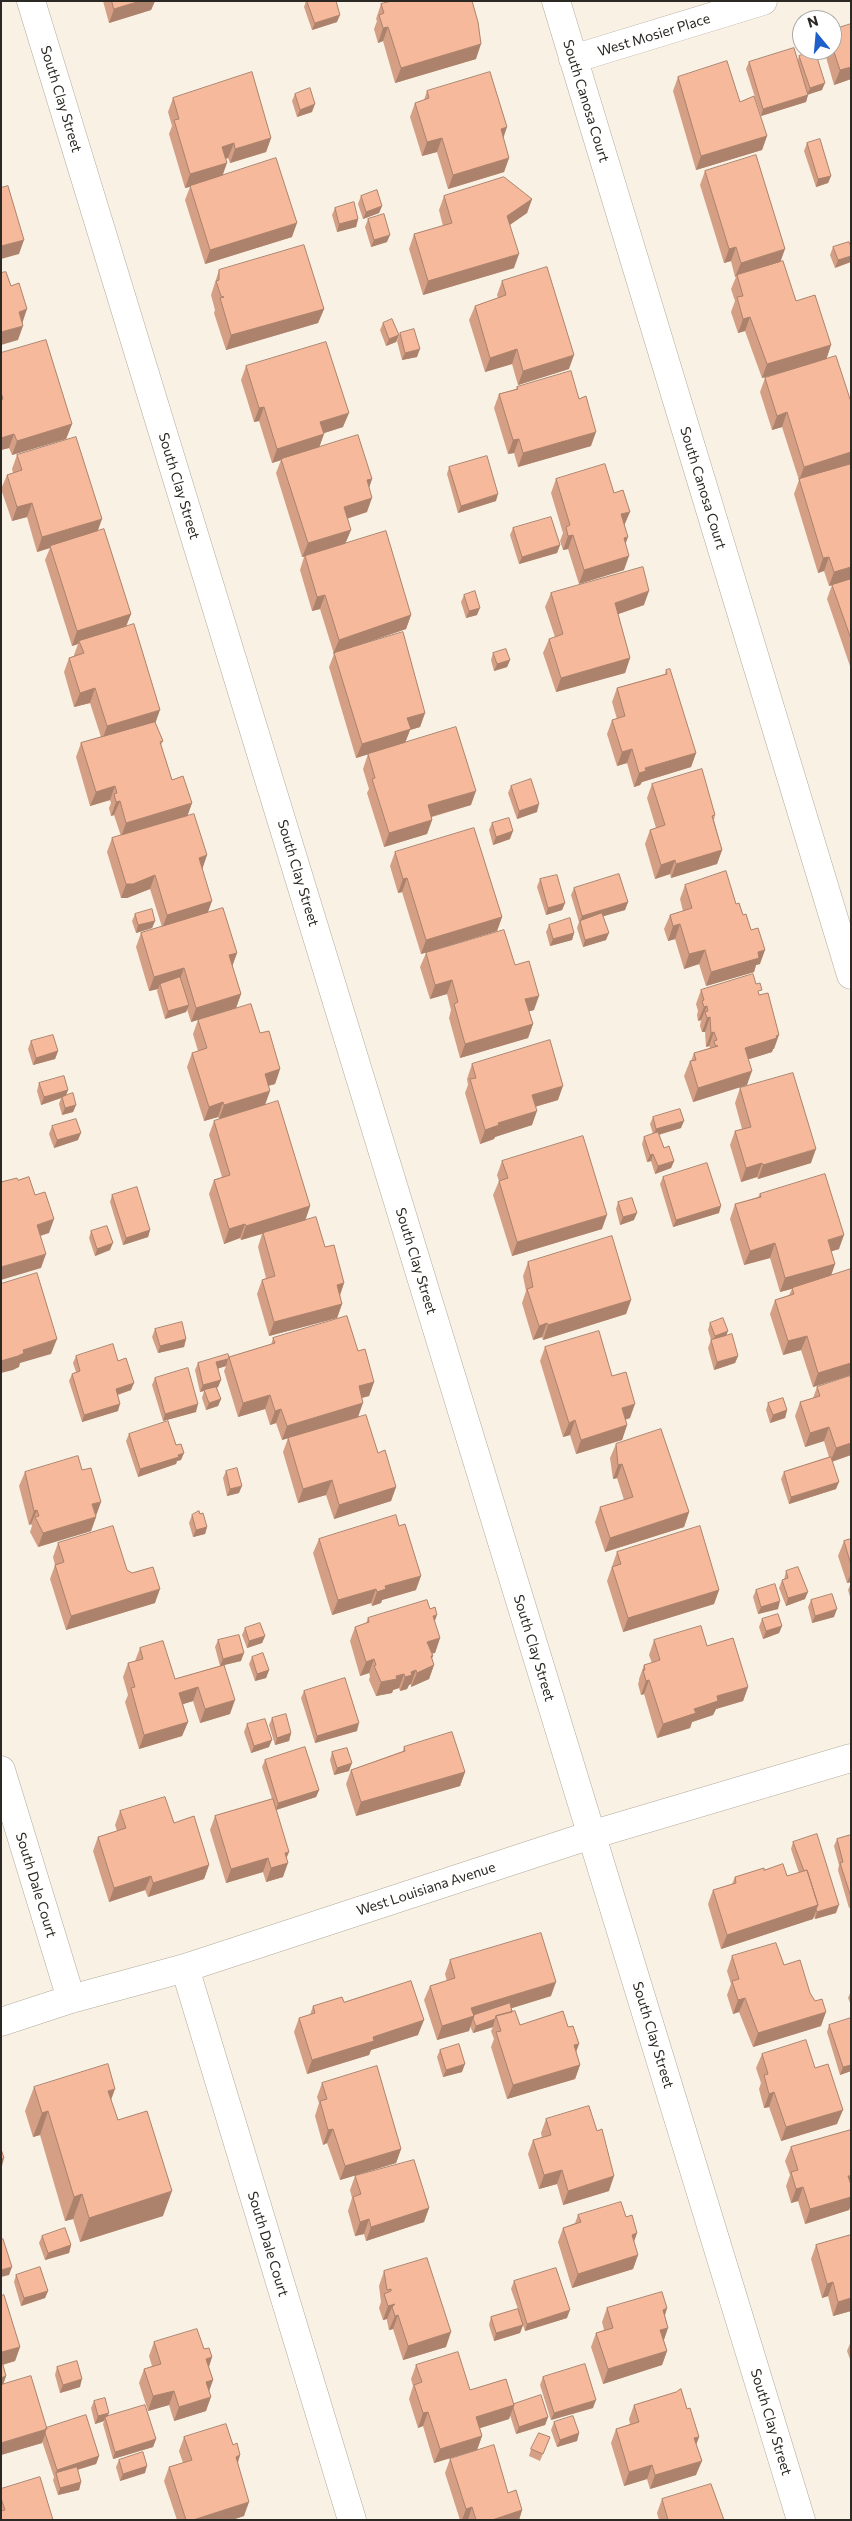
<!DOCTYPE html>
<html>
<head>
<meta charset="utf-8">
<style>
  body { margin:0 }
  #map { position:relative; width:852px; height:2521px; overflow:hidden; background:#f9f1e3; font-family:Commissioner,sans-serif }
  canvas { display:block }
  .frame { position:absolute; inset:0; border:2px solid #2c2924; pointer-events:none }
  .north { position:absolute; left:792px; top:10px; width:50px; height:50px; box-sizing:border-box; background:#fff; border:1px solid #aba9a7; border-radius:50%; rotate:343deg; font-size:14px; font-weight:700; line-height:20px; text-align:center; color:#2c2924 }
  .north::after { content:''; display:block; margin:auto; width:18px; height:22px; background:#1e5fcb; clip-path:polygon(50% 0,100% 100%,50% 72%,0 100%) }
</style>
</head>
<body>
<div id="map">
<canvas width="852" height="2521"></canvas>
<div class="frame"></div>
<div class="north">N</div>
</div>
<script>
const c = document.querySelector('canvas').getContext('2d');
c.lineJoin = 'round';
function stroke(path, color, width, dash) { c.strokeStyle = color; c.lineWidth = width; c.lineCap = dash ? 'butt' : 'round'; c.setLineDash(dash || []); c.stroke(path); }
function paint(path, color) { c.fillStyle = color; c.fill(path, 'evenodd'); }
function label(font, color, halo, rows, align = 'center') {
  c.font = font + ' Commissioner,sans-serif'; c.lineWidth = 4; c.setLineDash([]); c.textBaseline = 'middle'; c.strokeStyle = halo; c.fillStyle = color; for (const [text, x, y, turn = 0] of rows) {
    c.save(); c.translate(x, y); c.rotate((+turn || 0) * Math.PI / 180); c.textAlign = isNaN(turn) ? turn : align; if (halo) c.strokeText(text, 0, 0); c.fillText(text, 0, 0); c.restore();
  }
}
const minor = new Path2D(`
  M 31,1 L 801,2520
  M 556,1 L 851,975
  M 573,59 L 763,1
  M 1,1770 L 71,1999
  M 185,1968 L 352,2520
  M 1,2022 L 71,1999 L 185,1968 L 591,1835 L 851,1758`);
stroke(minor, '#b2ab9d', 29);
stroke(minor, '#fff', 28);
paint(new Path2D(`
  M 103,1 L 155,1 L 151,10 L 109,23 Z
  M 306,1 L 336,1 L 337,22 L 312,30 L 304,7 Z
  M 381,4 L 476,59 L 395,83 L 383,41 L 378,43 L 374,29 L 377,21 L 376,19 Z
  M 832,30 L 851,79 L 834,85 L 824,50 L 832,50 Z
  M 799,56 L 822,90 L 808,94 L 806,102 L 761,116 L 746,69 L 749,62 L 798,60 Z
  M 678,77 L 740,102 L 767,136 L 762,150 L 696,170 L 673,91 Z
  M 427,91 L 503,138 L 509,158 L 504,172 L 448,189 L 437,152 L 422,156 L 410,117 L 415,103 L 424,100 Z
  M 295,94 L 312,112 L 297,117 L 292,101 Z
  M 173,98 L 271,138 L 266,152 L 230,163 L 228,158 L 225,159 L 222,175 L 292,237 L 205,264 L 185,200 L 190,187 L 185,188 L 169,134 L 172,126 L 168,112 Z
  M 807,143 L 831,176 L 828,183 L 816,187 L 804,151 Z
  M 705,171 L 780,262 L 796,301 L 831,345 L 826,360 L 762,378 L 745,331 L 738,333 L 731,312 L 735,301 L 731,289 L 736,277 L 735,277 L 731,261 L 724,263 L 700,185 Z
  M 361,196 L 382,206 L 379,213 L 363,219 L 358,204 Z
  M 444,196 L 532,199 L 527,213 L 510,225 L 514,268 L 423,295 L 409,249 L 414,234 L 443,226 L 439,210 Z
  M 335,208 L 358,219 L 356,227 L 337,232 L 332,215 Z
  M 368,219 L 387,242 L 371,247 L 365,227 Z
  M 849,242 L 835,268 L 830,255 L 833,247 Z
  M 219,270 L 324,309 L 318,323 L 226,350 L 214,313 L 215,310 L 211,295 Z
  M 502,281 L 569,369 L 518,385 L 512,364 L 485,372 L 469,320 L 475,306 L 498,298 L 497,295 Z
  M 383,323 L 399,335 L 396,342 L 386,346 L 380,330 Z
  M 400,333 L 417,357 L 402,360 L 397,341 Z
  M 1,353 L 72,424 L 66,439 L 12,455 L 9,448 L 1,450 Z
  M 246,366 L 343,427 L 324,433 L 319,447 L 372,479 L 369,488 L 367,512 L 347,519 L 351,530 L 345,544 L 411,615 L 406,629 L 350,648 L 425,713 L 420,727 L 410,730 L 405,743 L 471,805 L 432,817 L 432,820 L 427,834 L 384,847 L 367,793 L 369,789 L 363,769 L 368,754 L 375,752 L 356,758 L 329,667 L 334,654 L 320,609 L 312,611 L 300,570 L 304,557 L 302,557 L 276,473 L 281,460 L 272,463 L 259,421 L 254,422 L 241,380 Z
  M 765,378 L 851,402 L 851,669 L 827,599 L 832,585 L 829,586 L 824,571 L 818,573 L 794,494 L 799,480 L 782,427 L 772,430 L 760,392 Z
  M 517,387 L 591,446 L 518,467 L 514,453 L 508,454 L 494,408 L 499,394 L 516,389 Z
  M 17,455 L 97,531 L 131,614 L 126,626 L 155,723 L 163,741 L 161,745 L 172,780 L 192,803 L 187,816 L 207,855 L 202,868 L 207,913 L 237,953 L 232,966 L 241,994 L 236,1008 L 191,1022 L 187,1009 L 186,1012 L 165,1019 L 157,991 L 158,989 L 149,991 L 136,947 L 141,933 L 162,927 L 150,889 L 127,898 L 121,898 L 107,852 L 112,838 L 121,836 L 114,815 L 111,816 L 109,808 L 111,803 L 110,800 L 90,806 L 76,757 L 81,743 L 101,737 L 90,703 L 74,707 L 64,672 L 69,658 L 74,656 L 74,655 L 78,644 L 72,646 L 45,560 L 50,548 L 37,552 L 27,517 L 12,521 L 1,489 L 7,475 L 13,473 L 12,469 Z
  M 449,467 L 496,501 L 458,513 L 447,474 Z
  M 556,479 L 624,526 L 626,543 L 624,570 L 579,584 L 568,549 L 563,550 L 560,541 L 563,533 L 551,493 Z
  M 513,528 L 560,545 L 557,553 L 519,564 L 510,535 Z
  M 551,593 L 644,605 L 618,614 L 630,658 L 625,673 L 556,692 L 543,653 L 549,639 L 555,637 L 545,607 Z
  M 464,595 L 477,615 L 466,618 L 461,602 Z
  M 493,653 L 510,660 L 507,667 L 494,671 L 491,660 Z
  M 666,670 L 696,753 L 691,767 L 642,782 L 640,785 L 634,787 L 627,763 L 617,766 L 607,734 L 612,720 L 617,719 L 612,702 L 617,688 L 665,674 Z
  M 652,784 L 715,815 L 714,820 L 722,850 L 717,864 L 671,878 L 670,874 L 655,879 L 645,844 L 650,830 L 656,828 L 647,798 Z
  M 511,786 L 537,812 L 517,819 L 508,793 Z
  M 492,823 L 510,839 L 493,845 L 489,830 Z
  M 395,852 L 502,917 L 497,931 L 421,954 L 402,892 L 398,893 L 390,866 Z
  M 540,879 L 565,903 L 562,910 L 546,915 L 537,887 Z
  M 685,885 L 736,904 L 760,964 L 756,965 L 754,972 L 706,986 L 699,964 L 684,969 L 675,939 L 668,941 L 664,929 L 670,915 L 683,911 L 680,899 Z
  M 574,888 L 628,902 L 625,910 L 603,916 L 606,940 L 583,947 L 577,928 L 579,922 L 571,895 Z
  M 135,914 L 155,921 L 152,928 L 136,933 L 132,921 Z
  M 549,925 L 574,933 L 572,940 L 550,946 L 546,932 Z
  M 426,953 L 515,965 L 534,1010 L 529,1011 L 533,1024 L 528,1038 L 460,1058 L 449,1018 L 451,1010 L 447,994 L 430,999 L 420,967 Z
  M 701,990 L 760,995 L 774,1049 L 773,1049 L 772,1052 L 749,1059 L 747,1085 L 693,1102 L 684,1076 L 690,1061 L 691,1061 L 694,1053 L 710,1048 L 709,1046 L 706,1047 L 705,1032 L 702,1032 L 700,1026 L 701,1020 L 698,1021 L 697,1015 L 698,1011 L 696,1004 Z
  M 198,1020 L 260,1033 L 280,1069 L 275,1084 L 268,1086 L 219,1119 L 218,1117 L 204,1121 L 187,1067 L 192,1053 L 198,1051 L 193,1034 Z
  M 31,1041 L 58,1051 L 55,1059 L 33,1065 L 28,1049 Z
  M 472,1064 L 558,1100 L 535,1107 L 532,1125 L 495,1137 L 494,1139 L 480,1144 L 465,1093 L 468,1085 L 467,1079 Z
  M 39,1083 L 68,1090 L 66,1096 L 76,1105 L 73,1112 L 62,1115 L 59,1104 L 61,1098 L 41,1105 L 37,1091 Z
  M 740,1088 L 811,1163 L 758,1179 L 757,1177 L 741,1182 L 730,1145 L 735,1131 L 742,1129 L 735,1103 Z
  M 653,1117 L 681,1128 L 659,1135 L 664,1148 L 674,1161 L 671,1168 L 655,1174 L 651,1161 L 647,1162 L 642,1144 L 644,1137 L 653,1134 L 650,1124 Z
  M 214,1121 L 310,1206 L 305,1221 L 325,1247 L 344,1283 L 340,1296 L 342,1304 L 337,1318 L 269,1336 L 257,1294 L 262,1280 L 266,1278 L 258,1247 L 262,1234 L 241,1240 L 240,1238 L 224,1244 L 209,1194 L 214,1180 L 222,1177 L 209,1135 Z
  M 52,1126 L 78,1140 L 54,1148 L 49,1134 Z
  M 502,1161 L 602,1229 L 512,1256 L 493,1195 L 499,1181 L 497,1175 Z
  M 663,1177 L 719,1213 L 673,1227 L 660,1184 Z
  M 760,1194 L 839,1249 L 831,1251 L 835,1264 L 831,1276 L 851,1269 L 851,1375 L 813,1387 L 801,1350 L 783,1355 L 770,1314 L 775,1300 L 789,1295 L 792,1289 L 780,1292 L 770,1258 L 744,1265 L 730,1219 L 735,1204 L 758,1197 Z
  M 112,1195 L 150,1230 L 148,1237 L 123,1245 L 110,1202 Z
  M 618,1202 L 634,1220 L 620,1225 L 616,1209 Z
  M 91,1231 L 110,1250 L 95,1256 L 89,1238 Z
  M 528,1262 L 631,1300 L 626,1314 L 543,1340 L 542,1337 L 533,1340 L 522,1303 L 526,1291 L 523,1276 Z
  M 710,1323 L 726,1336 L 738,1356 L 735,1363 L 714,1370 L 708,1348 L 711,1340 L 708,1330 Z
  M 155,1329 L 186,1339 L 184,1347 L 158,1353 L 152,1337 Z
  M 273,1338 L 358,1351 L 374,1382 L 369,1396 L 362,1398 L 358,1417 L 396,1487 L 391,1501 L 334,1519 L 326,1495 L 298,1503 L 283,1452 L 288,1438 L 282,1440 L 276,1423 L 270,1425 L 265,1409 L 238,1417 L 224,1371 L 226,1366 L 218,1368 L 221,1380 L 218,1387 L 217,1388 L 221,1399 L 218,1406 L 206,1410 L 202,1398 L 204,1391 L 200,1392 L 195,1370 L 198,1363 L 229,1357 L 271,1345 Z
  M 545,1347 L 612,1376 L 630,1418 L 625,1420 L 627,1425 L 622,1440 L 576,1454 L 570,1435 L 563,1437 L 540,1361 Z
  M 76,1356 L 118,1361 L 131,1390 L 118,1395 L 118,1411 L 82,1422 L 69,1381 L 72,1374 L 76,1372 L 73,1363 Z
  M 155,1378 L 196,1412 L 163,1421 L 152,1385 Z
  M 851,1380 L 851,1455 L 832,1462 L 836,1489 L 789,1504 L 781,1479 L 784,1472 L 829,1457 L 824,1441 L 805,1447 L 795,1416 L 800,1402 L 813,1398 L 817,1387 Z
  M 768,1403 L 787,1410 L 785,1418 L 770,1423 L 766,1410 Z
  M 129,1434 L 181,1460 L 177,1461 L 176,1464 L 138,1477 L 126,1441 Z
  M 616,1444 L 689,1512 L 684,1527 L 605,1552 L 595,1522 L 600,1507 L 624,1500 L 617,1478 L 613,1479 L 610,1458 Z
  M 226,1471 L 239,1493 L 227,1496 L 223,1478 Z
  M 25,1472 L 96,1516 L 96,1517 L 91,1531 L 38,1547 L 30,1532 L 32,1526 L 31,1524 L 29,1525 L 19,1486 Z
  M 192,1515 L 207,1527 L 205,1534 L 193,1537 L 189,1523 Z
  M 399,1526 L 416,1590 L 382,1600 L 381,1603 L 372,1606 L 371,1603 L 332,1615 L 313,1553 L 319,1539 Z
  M 851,1539 L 851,1582 L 847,1583 L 838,1556 L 844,1541 Z
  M 58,1543 L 127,1570 L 155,1603 L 66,1630 L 50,1579 L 55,1565 L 53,1557 Z
  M 617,1552 L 719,1590 L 714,1604 L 623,1632 L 607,1581 Z
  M 786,1571 L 805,1599 L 786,1606 L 779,1588 L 782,1580 L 784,1580 Z
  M 851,1583 L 851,1600 L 848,1590 Z
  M 756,1590 L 778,1609 L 758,1614 L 753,1597 Z
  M 811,1600 L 834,1617 L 812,1623 L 808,1607 Z
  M 368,1618 L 434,1621 L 440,1638 L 435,1653 L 432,1653 L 432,1659 L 434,1665 L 429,1679 L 411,1687 L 411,1684 L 409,1685 L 407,1689 L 400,1691 L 399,1688 L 393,1690 L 392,1693 L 376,1696 L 369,1680 L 370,1676 L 369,1673 L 360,1676 L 350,1641 L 355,1627 L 366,1623 Z
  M 762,1619 L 782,1626 L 779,1633 L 763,1639 L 759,1627 Z
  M 245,1628 L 265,1636 L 262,1643 L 247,1648 L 242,1635 Z
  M 218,1640 L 241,1661 L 224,1665 L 230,1714 L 200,1723 L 193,1701 L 183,1704 L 188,1722 L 182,1736 L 139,1749 L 125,1702 L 128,1695 L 123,1677 L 128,1663 L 135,1661 L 140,1648 L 175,1679 L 220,1666 L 215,1647 Z
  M 654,1640 L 707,1646 L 748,1687 L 743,1701 L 716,1709 L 713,1715 L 692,1722 L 690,1728 L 657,1738 L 644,1694 L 641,1695 L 638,1684 L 639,1681 L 639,1679 L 644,1665 L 652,1663 L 649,1655 Z
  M 252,1657 L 269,1670 L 266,1678 L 255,1681 L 249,1664 Z
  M 304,1691 L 357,1731 L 315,1743 L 301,1698 Z
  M 272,1718 L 291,1733 L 289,1741 L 275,1745 L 269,1725 Z
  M 247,1724 L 269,1747 L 251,1753 L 244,1732 Z
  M 404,1747 L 465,1772 L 460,1786 L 356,1816 L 346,1784 L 351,1770 L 403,1751 Z
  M 332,1752 L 349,1771 L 334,1775 L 330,1760 Z
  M 265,1760 L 319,1790 L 316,1797 L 276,1810 L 286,1858 L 283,1877 L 266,1882 L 263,1872 L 226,1883 L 210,1830 L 215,1816 L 272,1799 L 262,1767 Z
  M 120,1811 L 174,1823 L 209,1865 L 204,1879 L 148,1897 L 145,1890 L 109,1902 L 93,1851 L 98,1837 L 117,1831 L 115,1825 Z
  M 851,1835 L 851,1907 L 849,1908 L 838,1870 L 839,1865 L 834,1846 L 837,1839 Z
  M 793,1842 L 836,1913 L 815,1919 L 814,1916 L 813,1919 L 721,1949 L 708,1904 L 713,1890 L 732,1884 L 735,1877 L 787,1876 L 799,1873 L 791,1849 Z
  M 732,1956 L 784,1965 L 810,1993 L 821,2026 L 753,2047 L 739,2012 L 733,2014 L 727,1995 L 731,1984 L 727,1971 Z
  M 450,1960 L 551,1996 L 511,2008 L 520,2025 L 576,2051 L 580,2065 L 575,2079 L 507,2099 L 491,2047 L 494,2039 L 491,2031 L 493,2027 L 473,2033 L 470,2026 L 469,2031 L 437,2040 L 424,2000 L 430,1986 L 447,1981 L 445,1974 Z
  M 851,1991 L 851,2005 L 848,1998 Z
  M 344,2002 L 418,2035 L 371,2050 L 369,2055 L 307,2074 L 294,2032 L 299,2018 L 310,2015 L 313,2006 Z
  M 829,2025 L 851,2071 L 840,2075 L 827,2032 Z
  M 440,2050 L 462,2072 L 443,2077 L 437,2057 Z
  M 762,2054 L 815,2068 L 837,2124 L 781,2141 L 769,2107 L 764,2108 L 759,2089 L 761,2083 L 756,2068 Z
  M 322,2083 L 401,2149 L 396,2163 L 340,2180 L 327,2143 L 323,2145 L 315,2116 L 319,2103 L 317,2097 Z
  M 34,2087 L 111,2100 L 118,2120 L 163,2216 L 80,2242 L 73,2219 L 65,2221 L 40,2135 L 33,2137 L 25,2111 Z
  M 546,2119 L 597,2131 L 609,2191 L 563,2205 L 557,2184 L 539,2189 L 528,2154 L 533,2140 L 542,2138 L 541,2133 Z
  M 851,2130 L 851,2205 L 849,2210 L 805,2224 L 798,2201 L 791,2203 L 786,2186 L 790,2175 L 785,2161 L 791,2147 Z
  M 355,2176 L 429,2208 L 424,2222 L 366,2241 L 364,2234 L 355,2236 L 348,2211 L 352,2198 L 350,2190 Z
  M 578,2215 L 626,2217 L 637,2233 L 634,2241 L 638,2255 L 633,2269 L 572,2288 L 558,2242 L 563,2228 L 575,2223 Z
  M 851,2235 L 851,2311 L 833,2316 L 828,2296 L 822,2298 L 811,2259 L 816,2245 Z
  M 42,2236 L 71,2245 L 69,2253 L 45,2260 L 39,2243 Z
  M 384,2271 L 446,2347 L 403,2360 L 393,2329 L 389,2330 L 387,2321 L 387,2319 L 383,2320 L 379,2308 L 381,2302 L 379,2286 Z
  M 16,2275 L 48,2291 L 45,2298 L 21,2306 L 14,2282 Z
  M 514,2281 L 567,2318 L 525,2331 L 523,2325 L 520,2333 L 494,2341 L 489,2325 L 491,2317 L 518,2309 L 511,2289 Z
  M 1,2296 L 20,2347 L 15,2361 L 3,2365 L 6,2376 L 3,2385 L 46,2428 L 99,2456 L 96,2464 L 77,2470 L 81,2482 L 79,2490 L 58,2495 L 53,2480 L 54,2477 L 42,2441 L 42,2443 L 1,2455 Z
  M 607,2308 L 667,2308 L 665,2316 L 668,2328 L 664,2340 L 667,2351 L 662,2365 L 603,2384 L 591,2347 L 596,2333 L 604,2330 L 602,2322 Z
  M 851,2341 L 851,2362 L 847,2351 Z
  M 154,2342 L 204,2349 L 212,2357 L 209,2367 L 213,2380 L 209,2391 L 206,2411 L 174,2421 L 169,2405 L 148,2411 L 139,2383 L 144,2369 L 152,2366 L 149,2356 Z
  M 416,2365 L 470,2390 L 514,2404 L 548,2417 L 545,2425 L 516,2434 L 510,2415 L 509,2419 L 480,2428 L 482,2436 L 477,2450 L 434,2463 L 423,2426 L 418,2428 L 409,2399 L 413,2386 L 411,2379 Z
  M 57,2367 L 80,2387 L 60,2393 L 55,2375 Z
  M 543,2377 L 593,2408 L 551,2420 L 540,2385 Z
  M 94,2401 L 108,2416 L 156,2439 L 153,2447 L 113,2459 L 103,2424 L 104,2421 L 95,2424 L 91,2408 Z
  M 634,2405 L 687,2409 L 699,2437 L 696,2444 L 696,2475 L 650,2489 L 647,2479 L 624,2486 L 611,2443 L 616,2429 L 630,2424 L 629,2419 Z
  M 554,2422 L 579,2433 L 577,2441 L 557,2447 L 551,2430 Z
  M 184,2437 L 233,2445 L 240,2455 L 238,2463 L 244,2516 L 232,2520 L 177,2520 L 164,2481 L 169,2467 L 183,2463 L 179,2451 Z
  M 550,2437 L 540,2461 L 529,2456 L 531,2449 Z
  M 450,2459 L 522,2510 L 519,2520 L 460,2520 L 445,2473 Z
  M 119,2460 L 145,2473 L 120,2481 L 116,2467 Z
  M 1,2489 L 53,2520 L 1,2520 Z
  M 662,2499 L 724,2520 L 659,2520 L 657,2513 Z`), '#d49f85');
paint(new Path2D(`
  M 140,1 L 155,1 L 151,10 L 109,23 L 114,9 Z
  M 340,15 L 337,22 L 312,30 L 315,23 Z
  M 388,27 L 383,41 L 378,43 L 383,28 Z
  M 481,44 L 476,59 L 395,83 L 401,68 Z
  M 851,67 L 851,79 L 834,85 L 840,70 Z
  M 825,83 L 822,90 L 807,95 L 810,88 Z
  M 808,95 L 806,102 L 761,116 L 763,109 Z
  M 315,104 L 312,112 L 297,117 L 300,110 Z
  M 507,127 L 502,142 L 501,129 Z
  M 767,136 L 762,150 L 696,170 L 701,156 Z
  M 271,138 L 266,152 L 230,163 L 235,149 Z
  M 442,138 L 437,152 L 422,156 L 427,142 Z
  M 234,143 L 228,158 L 217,161 L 222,147 Z
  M 509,158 L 504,172 L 448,189 L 453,175 Z
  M 227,163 L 222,177 L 190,186 L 189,187 L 185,188 L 190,174 Z
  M 831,176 L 828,183 L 816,187 L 818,179 Z
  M 532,199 L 527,213 L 502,230 L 507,216 Z
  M 382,206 L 379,213 L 363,219 L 366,212 Z
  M 358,219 L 356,227 L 337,232 L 339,224 Z
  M 297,223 L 292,237 L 205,264 L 210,250 Z
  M 390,235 L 387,242 L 371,247 L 374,240 Z
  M 24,240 L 19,254 L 1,259 L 1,246 Z
  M 736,247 L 731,261 L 724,263 L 729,249 Z
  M 785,249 L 780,263 L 737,275 L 735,277 L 741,263 Z
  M 519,254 L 514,268 L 423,295 L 428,281 Z
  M 851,256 L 851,262 L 835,268 L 838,260 Z
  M 27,309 L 22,324 L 19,312 Z
  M 324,309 L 318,323 L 226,350 L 231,335 Z
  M 750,317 L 745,331 L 738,333 L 743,319 Z
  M 23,326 L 18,340 L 1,345 L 1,332 Z
  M 399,335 L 396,342 L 386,346 L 389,339 Z
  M 831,345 L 826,360 L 762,378 L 767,364 Z
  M 420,349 L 417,357 L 402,360 L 405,353 Z
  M 517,349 L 512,364 L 485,372 L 490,358 Z
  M 574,355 L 569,369 L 518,385 L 523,371 Z
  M 264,407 L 259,421 L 254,422 L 259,408 Z
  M 787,412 L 782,427 L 772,430 L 777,416 Z
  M 349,413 L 343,427 L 315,436 L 320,422 Z
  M 72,424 L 66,439 L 12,455 L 17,441 Z
  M 596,432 L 591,446 L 518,467 L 523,453 Z
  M 14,434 L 9,448 L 1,450 L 1,438 Z
  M 324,434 L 319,448 L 272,463 L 277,449 Z
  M 519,439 L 514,453 L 508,454 L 513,440 Z
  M 851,452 L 851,465 L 799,481 L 804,467 Z
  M 372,479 L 367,493 L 367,480 Z
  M 498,494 L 496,501 L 458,513 L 461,506 Z
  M 372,498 L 367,512 L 339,521 L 344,507 Z
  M 32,503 L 27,517 L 12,521 L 17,507 Z
  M 630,512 L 624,526 L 621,514 Z
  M 102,519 L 97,533 L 37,552 L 42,537 Z
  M 351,530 L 345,544 L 302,557 L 308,543 Z
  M 573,535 L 568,549 L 563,550 L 568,536 Z
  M 628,537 L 623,551 L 624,538 Z
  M 560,545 L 557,553 L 519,564 L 522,557 Z
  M 629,556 L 624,570 L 579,584 L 584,570 Z
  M 829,557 L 824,571 L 818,573 L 823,558 Z
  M 851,567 L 851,580 L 829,586 L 834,572 Z
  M 649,591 L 644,605 L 610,617 L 615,603 Z
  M 325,595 L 320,609 L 312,611 L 317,597 Z
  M 480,608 L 477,615 L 466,618 L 469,611 Z
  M 131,614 L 125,629 L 79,641 L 78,644 L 72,646 L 77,631 Z
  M 411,615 L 406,629 L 333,654 L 339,640 Z
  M 630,658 L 625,673 L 556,692 L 561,678 Z
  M 510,660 L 507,667 L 494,671 L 497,664 Z
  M 95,688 L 90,703 L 74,707 L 80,693 Z
  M 160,710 L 155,724 L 102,741 L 107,726 Z
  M 425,713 L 420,727 L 410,730 L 405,743 L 356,758 L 362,744 L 407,718 Z
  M 632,749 L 627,763 L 617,766 L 622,752 Z
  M 696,753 L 691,767 L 642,782 L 640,785 L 634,787 L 639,773 L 645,768 Z
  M 115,786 L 110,800 L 90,806 L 96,792 Z
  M 476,791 L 471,805 L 423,819 L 428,805 Z
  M 120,801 L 114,815 L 111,816 L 116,802 Z
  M 192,803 L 187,817 L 121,837 L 126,823 Z
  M 539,804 L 537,812 L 517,819 L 519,811 Z
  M 432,820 L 427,834 L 384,847 L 389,833 Z
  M 513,831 L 510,839 L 493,845 L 496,837 Z
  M 722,850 L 717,864 L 671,878 L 676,864 Z
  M 207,855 L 202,870 L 199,858 Z
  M 675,860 L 670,874 L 655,879 L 661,865 Z
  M 155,875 L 150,889 L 127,898 L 121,898 L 126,884 Z
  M 407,878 L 402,892 L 398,893 L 403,879 Z
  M 212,901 L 207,915 L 162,929 L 167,915 Z
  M 628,902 L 625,910 L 580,923 L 580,922 L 582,916 Z
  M 565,903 L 562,910 L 546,915 L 548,908 Z
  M 502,917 L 497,931 L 421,954 L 426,940 Z
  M 155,921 L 152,928 L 136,933 L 138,925 Z
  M 680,924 L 675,939 L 668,941 L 673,926 Z
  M 574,933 L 572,940 L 550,946 L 553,939 Z
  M 609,933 L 606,940 L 583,947 L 585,940 Z
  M 705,950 L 699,964 L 684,969 L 689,954 Z
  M 765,950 L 760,964 L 756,965 L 754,972 L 706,986 L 711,972 L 758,952 Z
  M 237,953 L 232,967 L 229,955 Z
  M 184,968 L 179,982 L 160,984 L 158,989 L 149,991 L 154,977 Z
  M 452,980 L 447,994 L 430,999 L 435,985 Z
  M 241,994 L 236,1008 L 191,1022 L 196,1008 Z
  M 539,996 L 534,1010 L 520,1014 L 525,999 Z
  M 189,1005 L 186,1012 L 165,1019 L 168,1011 Z
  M 707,1006 L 701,1020 L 698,1021 L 704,1007 Z
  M 710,1017 L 705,1032 L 702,1032 L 707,1018 Z
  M 533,1024 L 528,1038 L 460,1058 L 465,1044 Z
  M 714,1032 L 709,1046 L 706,1047 L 711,1033 Z
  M 779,1035 L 774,1049 L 773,1049 L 772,1052 L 740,1062 L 745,1048 Z
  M 58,1051 L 55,1059 L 33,1065 L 36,1058 Z
  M 280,1069 L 275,1084 L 260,1088 L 265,1074 Z
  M 752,1071 L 747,1085 L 693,1102 L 698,1088 Z
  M 563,1086 L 558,1100 L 527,1109 L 532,1095 Z
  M 68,1090 L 65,1097 L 62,1097 L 61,1098 L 41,1105 L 44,1097 Z
  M 270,1091 L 265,1105 L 219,1119 L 224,1105 Z
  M 223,1102 L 218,1117 L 204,1121 L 209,1107 Z
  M 76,1105 L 73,1112 L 62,1115 L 65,1108 Z
  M 537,1111 L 532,1125 L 495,1137 L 494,1139 L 480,1144 L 485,1130 L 498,1123 Z
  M 684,1121 L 681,1128 L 653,1136 L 656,1129 Z
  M 81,1133 L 78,1140 L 54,1148 L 57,1140 Z
  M 816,1149 L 811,1163 L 758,1179 L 763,1165 Z
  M 653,1154 L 651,1161 L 647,1162 L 650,1155 Z
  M 674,1161 L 671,1168 L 655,1174 L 658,1166 Z
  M 762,1163 L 757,1177 L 741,1182 L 746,1168 Z
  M 310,1206 L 305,1221 L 241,1240 L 246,1226 Z
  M 721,1206 L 719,1213 L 673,1227 L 676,1220 Z
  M 637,1213 L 634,1220 L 620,1225 L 623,1217 Z
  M 607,1215 L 602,1229 L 512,1256 L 517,1242 Z
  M 54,1219 L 49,1233 L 31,1239 L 37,1225 Z
  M 245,1224 L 240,1238 L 224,1244 L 229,1229 Z
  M 150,1230 L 148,1237 L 123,1245 L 126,1238 Z
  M 844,1235 L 839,1249 L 823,1254 L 828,1240 Z
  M 113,1243 L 110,1250 L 95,1256 L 97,1249 Z
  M 775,1243 L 770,1258 L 744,1265 L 750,1251 Z
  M 46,1254 L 41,1268 L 1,1280 L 1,1267 Z
  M 835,1264 L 830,1278 L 780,1292 L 785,1278 Z
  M 344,1283 L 339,1297 L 337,1285 Z
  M 631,1300 L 626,1314 L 543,1340 L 548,1325 Z
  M 342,1304 L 337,1318 L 269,1336 L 274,1322 Z
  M 547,1323 L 542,1337 L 533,1340 L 539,1326 Z
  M 728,1331 L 725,1339 L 713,1343 L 715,1336 Z
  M 807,1336 L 801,1350 L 783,1355 L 788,1341 Z
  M 57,1339 L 51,1354 L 20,1363 L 19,1367 L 13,1370 L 1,1373 L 1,1361 L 23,1350 Z
  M 186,1339 L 184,1347 L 158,1353 L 160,1346 Z
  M 738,1356 L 735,1363 L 714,1370 L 717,1362 Z
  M 228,1359 L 226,1366 L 214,1370 L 216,1362 Z
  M 851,1363 L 851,1375 L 813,1387 L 818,1373 Z
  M 221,1380 L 218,1387 L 200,1392 L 203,1385 Z
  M 374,1382 L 369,1396 L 353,1400 L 359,1386 Z
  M 134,1383 L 131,1390 L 113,1396 L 116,1389 Z
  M 270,1395 L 265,1409 L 238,1417 L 243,1403 Z
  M 221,1399 L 218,1406 L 206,1410 L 209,1403 Z
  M 363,1403 L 358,1417 L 282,1440 L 287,1426 Z
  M 120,1404 L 118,1411 L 82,1422 L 84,1415 Z
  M 198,1404 L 196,1412 L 163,1421 L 165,1414 Z
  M 635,1404 L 630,1418 L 617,1422 L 622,1408 Z
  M 281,1409 L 276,1423 L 270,1425 L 275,1411 Z
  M 787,1410 L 785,1418 L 770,1423 L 773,1415 Z
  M 575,1420 L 570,1435 L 563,1437 L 569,1423 Z
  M 627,1425 L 622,1440 L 576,1454 L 581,1440 Z
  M 829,1427 L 824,1441 L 805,1447 L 810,1433 Z
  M 851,1443 L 851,1455 L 830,1462 L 836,1448 Z
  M 184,1453 L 181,1460 L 177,1461 L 176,1464 L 138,1477 L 140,1469 Z
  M 622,1464 L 617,1478 L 613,1479 L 618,1465 Z
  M 332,1480 L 326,1495 L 298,1503 L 303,1489 Z
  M 839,1482 L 836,1489 L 789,1504 L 791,1497 Z
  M 242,1486 L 239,1493 L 227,1496 L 230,1489 Z
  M 396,1487 L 391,1501 L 334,1519 L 339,1505 Z
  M 101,1502 L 96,1516 L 92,1504 Z
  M 37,1510 L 31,1524 L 29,1525 L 34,1511 Z
  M 689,1512 L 684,1527 L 605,1552 L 610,1538 Z
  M 96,1517 L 91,1531 L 38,1547 L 43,1533 Z
  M 207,1527 L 205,1534 L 193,1537 L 196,1530 Z
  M 851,1573 L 851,1582 L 847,1583 Z
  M 421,1576 L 416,1590 L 382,1600 L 381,1603 L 372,1606 L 377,1592 L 385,1586 Z
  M 160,1589 L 155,1603 L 66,1630 L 71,1616 Z
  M 376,1589 L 371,1603 L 332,1615 L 338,1600 Z
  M 719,1590 L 714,1604 L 623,1632 L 628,1618 Z
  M 808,1592 L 805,1599 L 786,1606 L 788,1598 Z
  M 780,1601 L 778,1609 L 758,1614 L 761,1607 Z
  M 837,1609 L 834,1617 L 812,1623 L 815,1616 Z
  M 437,1615 L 432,1629 L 433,1616 Z
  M 782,1626 L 779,1633 L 763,1639 L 766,1631 Z
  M 265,1636 L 262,1643 L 247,1648 L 249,1641 Z
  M 440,1638 L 435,1653 L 422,1656 L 427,1642 Z
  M 244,1653 L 241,1661 L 220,1666 L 223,1659 Z
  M 431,1656 L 433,1656 L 429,1667 L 434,1665 L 429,1679 L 411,1687 L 417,1673 Z
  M 374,1659 L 369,1673 L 360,1676 L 366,1662 Z
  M 269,1670 L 266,1678 L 255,1681 L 257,1674 Z
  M 416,1670 L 411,1684 L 409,1685 L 407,1689 L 400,1691 L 405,1677 L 411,1672 Z
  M 404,1674 L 399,1688 L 393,1690 L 392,1693 L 376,1696 L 381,1682 Z
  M 649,1680 L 644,1694 L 641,1695 L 646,1681 Z
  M 198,1687 L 193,1701 L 174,1707 L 179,1693 Z
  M 748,1687 L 743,1701 L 716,1709 L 713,1715 L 692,1722 L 690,1728 L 657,1738 L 663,1724 L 694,1709 L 717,1696 Z
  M 235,1700 L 230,1714 L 200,1723 L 205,1709 Z
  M 188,1722 L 182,1736 L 139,1749 L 144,1735 Z
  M 359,1723 L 357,1731 L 315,1743 L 317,1736 Z
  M 291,1733 L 289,1741 L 275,1745 L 277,1738 Z
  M 272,1740 L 269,1747 L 251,1753 L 254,1746 Z
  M 352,1763 L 349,1771 L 334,1775 L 337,1768 Z
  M 465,1772 L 460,1786 L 356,1816 L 361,1802 Z
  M 319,1790 L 316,1797 L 276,1810 L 278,1803 Z
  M 289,1852 L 284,1864 L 288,1863 L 283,1877 L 266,1882 L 271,1868 L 285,1853 Z
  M 268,1858 L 263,1872 L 226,1883 L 231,1869 Z
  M 209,1865 L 204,1879 L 148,1897 L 153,1883 Z
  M 151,1876 L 145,1890 L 109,1902 L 114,1888 Z
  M 818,1905 L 813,1919 L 721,1949 L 727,1935 Z
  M 839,1905 L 836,1913 L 815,1919 L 817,1912 Z
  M 556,1982 L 551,1996 L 474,2020 L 473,2019 L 469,2031 L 437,2040 L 442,2026 L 471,2008 Z
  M 745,1998 L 739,2012 L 733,2014 L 738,2000 Z
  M 826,2012 L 821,2026 L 753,2047 L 758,2033 Z
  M 495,2019 L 493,2027 L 473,2033 L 476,2026 Z
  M 424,2020 L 418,2035 L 371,2050 L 369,2055 L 307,2074 L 312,2060 L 373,2037 Z
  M 579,2044 L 574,2058 L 574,2045 Z
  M 465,2064 L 462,2072 L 443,2077 L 446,2070 Z
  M 580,2065 L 575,2079 L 507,2099 L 513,2085 Z
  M 851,2065 L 851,2071 L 840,2075 L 843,2067 Z
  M 115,2089 L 106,2114 L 108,2091 Z
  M 774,2092 L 769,2107 L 764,2108 L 769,2094 Z
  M 843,2110 L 837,2124 L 781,2141 L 786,2127 Z
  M 48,2111 L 40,2135 L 33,2137 L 42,2113 Z
  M 333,2129 L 327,2143 L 323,2145 L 328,2130 Z
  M 401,2149 L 396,2163 L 340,2180 L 345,2166 Z
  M 4,2158 L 2,2166 L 1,2166 L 1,2159 Z
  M 562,2170 L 557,2184 L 539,2189 L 544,2175 Z
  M 614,2176 L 609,2191 L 563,2205 L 568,2191 Z
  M 848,2176 L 851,2176 L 851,2188 Z
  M 803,2187 L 798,2201 L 791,2203 L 796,2189 Z
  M 172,2191 L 163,2216 L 80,2242 L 89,2218 Z
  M 82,2194 L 73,2219 L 65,2221 L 74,2197 Z
  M 851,2197 L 851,2205 L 849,2210 L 805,2224 L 810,2209 Z
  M 429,2208 L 424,2222 L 366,2241 L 371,2227 Z
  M 369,2219 L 364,2234 L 355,2236 L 360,2222 Z
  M 637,2233 L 632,2247 L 632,2235 Z
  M 71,2245 L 69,2253 L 45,2260 L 48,2253 Z
  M 638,2255 L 633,2269 L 572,2288 L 578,2274 Z
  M 12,2267 L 9,2275 L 1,2277 L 1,2270 Z
  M 833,2282 L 828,2296 L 822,2298 L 827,2284 Z
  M 48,2291 L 45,2298 L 21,2306 L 24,2298 Z
  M 851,2298 L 851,2311 L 833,2316 L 838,2302 Z
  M 395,2304 L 392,2307 L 387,2319 L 383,2320 L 388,2306 Z
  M 667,2308 L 662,2323 L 663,2310 Z
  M 570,2310 L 567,2318 L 525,2331 L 527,2324 Z
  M 398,2315 L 393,2329 L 389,2330 L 395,2316 Z
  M 523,2325 L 520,2333 L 494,2341 L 496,2333 Z
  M 668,2328 L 663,2342 L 660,2330 Z
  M 451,2332 L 446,2347 L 403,2360 L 408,2346 Z
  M 20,2347 L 15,2361 L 1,2365 L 2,2352 Z
  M 667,2351 L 662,2365 L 603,2384 L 608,2369 Z
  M 212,2357 L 207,2372 L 206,2359 Z
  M 6,2376 L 1,2390 L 1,2378 Z
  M 82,2379 L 80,2387 L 60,2393 L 63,2385 Z
  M 213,2380 L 208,2394 L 206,2382 Z
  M 174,2391 L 169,2405 L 148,2411 L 153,2396 Z
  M 211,2397 L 206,2411 L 174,2421 L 179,2407 Z
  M 596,2400 L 593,2408 L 551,2420 L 554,2413 Z
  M 514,2405 L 509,2419 L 471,2431 L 476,2417 Z
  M 428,2412 L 423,2426 L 418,2428 L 423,2413 Z
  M 109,2413 L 106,2420 L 105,2417 L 104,2421 L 95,2424 L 98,2416 Z
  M 548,2417 L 545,2425 L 516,2434 L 519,2427 Z
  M 47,2429 L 42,2443 L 1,2455 L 1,2443 Z
  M 579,2433 L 577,2441 L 557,2447 L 560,2440 Z
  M 482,2436 L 477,2450 L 434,2463 L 440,2449 Z
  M 699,2437 L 694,2451 L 694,2438 Z
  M 156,2439 L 153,2447 L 113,2459 L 115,2452 Z
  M 240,2455 L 235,2470 L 236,2457 Z
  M 99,2456 L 96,2464 L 57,2476 L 56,2473 L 57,2470 Z
  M 702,2461 L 696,2475 L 650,2489 L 655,2475 Z
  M 652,2465 L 647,2479 L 624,2486 L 629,2472 Z
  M 147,2466 L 145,2473 L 120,2481 L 123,2474 Z
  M 81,2482 L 79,2490 L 58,2495 L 60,2488 Z
  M 249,2502 L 244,2516 L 232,2520 L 193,2520 Z
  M 472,2507 L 468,2520 L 462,2520 L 466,2509 Z
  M 522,2510 L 519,2520 L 492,2520 Z`), '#ac826c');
const building = new Path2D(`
  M 112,1 L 140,1 L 114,9 Z
  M 307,1 L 336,1 L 340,15 L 315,23 Z
  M 392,1 L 472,1 L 478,22 L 481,44 L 401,68 L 388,27 L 383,28 L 379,15 L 384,13 L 381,4 Z
  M 851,24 L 851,67 L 840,70 L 832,46 L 832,30 Z
  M 794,48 L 808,95 L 763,109 L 749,62 Z
  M 815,51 L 825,83 L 810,88 L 799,56 Z
  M 727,61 L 740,102 L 754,96 L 767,136 L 701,156 L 678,77 Z
  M 252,72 L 271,138 L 235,149 L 234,143 L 222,147 L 227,163 L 190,174 L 174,120 L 179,119 L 173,98 Z
  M 490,72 L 507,127 L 501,129 L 509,158 L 453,175 L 442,138 L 427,142 L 415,103 L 429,98 L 427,91 Z
  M 310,88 L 315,104 L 300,110 L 295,94 Z
  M 820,139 L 831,176 L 818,179 L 807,143 Z
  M 756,155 L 785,249 L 741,263 L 736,247 L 729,249 L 705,171 Z
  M 276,158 L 297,223 L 210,250 L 190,186 Z
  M 504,177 L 532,199 L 507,216 L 519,254 L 428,281 L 414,234 L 452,223 L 444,196 Z
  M 8,186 L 24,240 L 1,246 L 1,188 Z
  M 377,190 L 382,206 L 366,212 L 361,196 Z
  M 354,202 L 358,219 L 339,224 L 335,208 Z
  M 384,214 L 390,235 L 374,240 L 368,219 Z
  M 849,242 L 851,247 L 851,256 L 838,260 L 833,247 Z
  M 304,245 L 324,309 L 231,335 L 220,298 L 224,297 L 221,296 L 216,281 L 219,280 L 219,270 Z
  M 783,261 L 796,301 L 815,295 L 831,345 L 767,364 L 750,317 L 743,319 L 737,297 L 743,296 L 737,275 Z
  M 547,267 L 574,355 L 523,371 L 517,349 L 490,358 L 475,306 L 506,295 L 502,281 Z
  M 6,272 L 11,286 L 19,283 L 27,309 L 19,312 L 23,326 L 1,332 L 1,273 Z
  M 392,319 L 399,335 L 389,339 L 383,323 Z
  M 414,329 L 420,349 L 405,353 L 400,333 Z
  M 46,340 L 72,424 L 17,441 L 14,434 L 1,438 L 1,400 L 3,399 L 1,392 L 1,353 Z
  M 326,342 L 349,413 L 320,422 L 324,434 L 277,449 L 264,407 L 259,408 L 246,366 Z
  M 836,356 L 851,402 L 851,452 L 804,467 L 787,412 L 777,416 L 765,378 Z
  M 571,371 L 579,399 L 586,396 L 596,432 L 523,453 L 519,439 L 513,440 L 499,394 L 518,389 L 517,387 Z
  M 358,435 L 372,479 L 367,480 L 372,498 L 344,507 L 351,530 L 308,543 L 281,459 Z
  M 76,437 L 102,519 L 42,537 L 32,503 L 17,507 L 7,475 L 22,470 L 17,455 Z
  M 487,456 L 498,494 L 461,506 L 449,467 Z
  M 605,464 L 614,493 L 623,490 L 630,512 L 621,514 L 628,537 L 624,538 L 629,556 L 584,570 L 573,535 L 568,536 L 566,527 L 570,525 L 556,479 Z
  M 851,464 L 851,567 L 834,572 L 829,557 L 823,558 L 799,479 Z
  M 551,517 L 560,545 L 522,557 L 513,528 Z
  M 104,529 L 131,614 L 77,631 L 50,546 Z
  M 386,531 L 411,615 L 339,640 L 325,595 L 317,597 L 305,556 Z
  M 643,567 L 649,591 L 615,603 L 630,658 L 561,678 L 549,639 L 563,634 L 551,593 Z
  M 851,579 L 851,639 L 832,585 Z
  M 475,591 L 480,608 L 469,611 L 464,595 Z
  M 134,624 L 160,710 L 107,726 L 95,688 L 80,693 L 69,658 L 84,653 L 79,641 Z
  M 403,632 L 425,713 L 407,718 L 411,729 L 362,744 L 334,653 Z
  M 506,649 L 510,660 L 497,664 L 493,653 Z
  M 670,669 L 696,753 L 645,768 L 646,771 L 639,773 L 632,749 L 622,752 L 612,720 L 625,716 L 617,688 L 667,674 L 666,670 Z
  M 155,722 L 163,741 L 160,742 L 172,780 L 183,776 L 192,803 L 126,823 L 120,801 L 116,802 L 114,794 L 117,793 L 115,786 L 96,792 L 81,743 Z
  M 456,727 L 476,791 L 428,805 L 432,820 L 389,833 L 372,779 L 375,778 L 368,754 Z
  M 702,769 L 715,815 L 712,816 L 722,850 L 676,864 L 675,860 L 661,865 L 650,830 L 665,825 L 652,784 Z
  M 531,779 L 539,804 L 519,811 L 511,786 Z
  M 194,814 L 207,855 L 199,858 L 212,901 L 167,915 L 155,875 L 133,884 L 126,884 L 112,838 Z
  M 509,818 L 513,831 L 496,837 L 492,823 Z
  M 474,828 L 502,917 L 426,940 L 407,878 L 403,879 L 395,852 Z
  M 726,871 L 736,904 L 739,903 L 743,915 L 746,914 L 751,930 L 758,928 L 765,950 L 758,952 L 759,958 L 711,972 L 705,950 L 689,954 L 680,924 L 673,926 L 670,915 L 692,908 L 685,885 Z
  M 619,874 L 628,902 L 582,916 L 574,888 Z
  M 557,875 L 565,903 L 548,908 L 540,879 Z
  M 223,908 L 237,953 L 229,955 L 241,994 L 196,1008 L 184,968 L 154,977 L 141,933 Z
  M 152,909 L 155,921 L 138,925 L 135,914 Z
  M 602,913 L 609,933 L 585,940 L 580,921 Z
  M 570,918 L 574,933 L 553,939 L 549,925 Z
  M 504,930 L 515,965 L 529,961 L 539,996 L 525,999 L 533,1024 L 465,1044 L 454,1004 L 458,1002 L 452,980 L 435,985 L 426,953 Z
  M 753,974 L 756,984 L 760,983 L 762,990 L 758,991 L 759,995 L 768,993 L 779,1035 L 776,1036 L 777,1038 L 745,1048 L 752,1071 L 698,1088 L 690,1061 L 696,1060 L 694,1053 L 718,1046 L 715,1045 L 714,1041 L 717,1040 L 714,1032 L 711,1033 L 710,1017 L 707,1018 L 705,1012 L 708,1011 L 707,1006 L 704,1007 L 702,1001 L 704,1000 L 701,990 Z
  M 180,977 L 189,1005 L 168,1011 L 160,984 Z
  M 251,1004 L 260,1033 L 269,1031 L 280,1069 L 265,1074 L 270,1091 L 224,1105 L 223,1102 L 209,1107 L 192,1053 L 207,1048 L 198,1020 Z
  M 53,1035 L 58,1051 L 36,1058 L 31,1041 Z
  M 550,1040 L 563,1086 L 532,1095 L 537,1111 L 498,1123 L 499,1125 L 485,1130 L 470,1079 L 476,1078 L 472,1064 Z
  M 793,1073 L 816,1149 L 763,1165 L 762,1163 L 746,1168 L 735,1131 L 751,1127 L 740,1088 Z
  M 64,1076 L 68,1090 L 44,1097 L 39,1083 Z
  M 73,1093 L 76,1105 L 65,1108 L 62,1097 Z
  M 278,1101 L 310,1206 L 246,1226 L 245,1224 L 229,1229 L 214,1180 L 230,1175 L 214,1121 Z
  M 680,1109 L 684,1121 L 656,1129 L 653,1117 Z
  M 76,1119 L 81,1133 L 57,1140 L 52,1126 Z
  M 658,1132 L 664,1148 L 669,1146 L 674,1161 L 658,1166 L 653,1154 L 650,1155 L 644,1137 Z
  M 583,1136 L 607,1215 L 517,1242 L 499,1181 L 508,1178 L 502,1161 Z
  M 707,1163 L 721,1206 L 676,1220 L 663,1177 Z
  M 825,1174 L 844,1235 L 828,1240 L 835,1264 L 785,1278 L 775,1243 L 750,1251 L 735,1204 L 761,1197 L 760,1194 Z
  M 29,1177 L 35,1195 L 45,1192 L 54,1219 L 37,1225 L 46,1254 L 1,1267 L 1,1182 L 17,1178 L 18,1180 Z
  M 137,1187 L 150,1230 L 126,1238 L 112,1195 Z
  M 632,1198 L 637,1213 L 623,1217 L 618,1202 Z
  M 316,1217 L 325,1247 L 334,1245 L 344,1283 L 337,1285 L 342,1304 L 274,1322 L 262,1280 L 275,1276 L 263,1233 Z
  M 107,1226 L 113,1243 L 97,1249 L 91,1231 Z
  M 612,1236 L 631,1300 L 548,1325 L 547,1323 L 539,1326 L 527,1289 L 533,1287 L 528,1262 Z
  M 851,1269 L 851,1363 L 818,1373 L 807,1336 L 788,1341 L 775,1300 L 794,1294 L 792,1288 Z
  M 37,1273 L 57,1339 L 23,1350 L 24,1353 L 18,1356 L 1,1361 L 1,1284 Z
  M 347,1316 L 358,1351 L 365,1349 L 374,1382 L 359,1386 L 363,1403 L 287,1426 L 281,1409 L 275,1411 L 270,1395 L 243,1403 L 229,1357 L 275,1343 L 273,1338 Z
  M 723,1318 L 728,1331 L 715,1336 L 710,1323 Z
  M 182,1322 L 186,1339 L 160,1346 L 155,1329 Z
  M 599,1331 L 612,1376 L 626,1372 L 635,1404 L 622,1408 L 627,1425 L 581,1440 L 575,1420 L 569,1423 L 545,1347 Z
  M 732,1334 L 738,1356 L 717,1362 L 711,1340 Z
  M 113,1344 L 118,1361 L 126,1358 L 134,1383 L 116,1389 L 120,1404 L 84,1415 L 72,1374 L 80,1371 L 76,1356 Z
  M 228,1354 L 229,1357 L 228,1359 L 216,1362 L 221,1380 L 203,1385 L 198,1363 Z
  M 188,1368 L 198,1404 L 165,1414 L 155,1378 Z
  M 850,1376 L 851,1380 L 851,1443 L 836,1448 L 829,1427 L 810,1433 L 800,1402 L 820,1396 L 817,1387 Z
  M 216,1387 L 221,1399 L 209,1403 L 204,1390 Z
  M 783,1398 L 787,1410 L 773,1415 L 768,1403 Z
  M 366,1415 L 378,1453 L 385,1450 L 396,1487 L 339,1505 L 332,1480 L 303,1489 L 288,1438 Z
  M 168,1421 L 176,1445 L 181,1444 L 184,1453 L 178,1455 L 179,1457 L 140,1469 L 129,1434 Z
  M 661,1429 L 689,1512 L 610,1538 L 600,1507 L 633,1497 L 622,1464 L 618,1465 L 616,1444 Z
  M 78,1456 L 82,1470 L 91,1468 L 101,1502 L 92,1504 L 96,1517 L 43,1533 L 35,1517 L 39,1516 L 37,1510 L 34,1511 L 25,1472 Z
  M 831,1457 L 839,1482 L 791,1497 L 784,1472 Z
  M 237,1468 L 242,1486 L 230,1489 L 226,1471 Z
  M 199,1511 L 200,1514 L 203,1513 L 207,1527 L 196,1530 L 192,1515 Z
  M 396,1515 L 399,1526 L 405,1524 L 421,1576 L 385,1586 L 386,1589 L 377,1592 L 376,1589 L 338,1600 L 319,1539 Z
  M 113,1526 L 127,1570 L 132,1573 L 153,1567 L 160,1589 L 71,1616 L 55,1565 L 64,1562 L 58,1543 Z
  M 700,1526 L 719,1590 L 628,1618 L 612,1567 L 621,1564 L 617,1552 Z
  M 851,1539 L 851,1565 L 844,1541 Z
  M 798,1567 L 808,1592 L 788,1598 L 782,1580 L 788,1578 L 786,1571 Z
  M 775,1584 L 780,1601 L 761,1607 L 756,1590 Z
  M 832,1594 L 837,1609 L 815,1616 L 811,1600 Z
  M 427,1600 L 430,1609 L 435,1607 L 437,1615 L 433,1616 L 440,1638 L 427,1642 L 433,1656 L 431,1656 L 434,1665 L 417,1673 L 416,1670 L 411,1672 L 412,1675 L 405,1677 L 404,1674 L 396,1676 L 397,1679 L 381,1682 L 374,1666 L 376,1665 L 374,1659 L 366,1662 L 355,1627 L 369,1622 L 368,1618 Z
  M 778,1614 L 782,1626 L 766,1631 L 762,1619 Z
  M 260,1623 L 265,1636 L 249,1641 L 245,1628 Z
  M 701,1626 L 707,1646 L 733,1638 L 748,1687 L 717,1696 L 718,1701 L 694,1709 L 696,1713 L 663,1724 L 649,1680 L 646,1681 L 643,1670 L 645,1670 L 644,1665 L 660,1660 L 654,1640 Z
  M 239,1635 L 244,1653 L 223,1659 L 218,1640 Z
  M 163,1641 L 175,1679 L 224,1665 L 235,1700 L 205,1709 L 198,1687 L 179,1693 L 188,1722 L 144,1735 L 131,1688 L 135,1687 L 128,1663 L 143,1659 L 140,1648 Z
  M 263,1653 L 269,1670 L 257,1674 L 252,1657 Z
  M 345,1678 L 359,1723 L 317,1736 L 304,1691 Z
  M 286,1714 L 291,1733 L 277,1738 L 272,1718 Z
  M 265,1719 L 272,1740 L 254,1746 L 247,1724 Z
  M 452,1732 L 465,1772 L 361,1802 L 351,1770 L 405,1751 L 404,1747 Z
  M 305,1747 L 319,1790 L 278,1803 L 265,1760 Z
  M 347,1748 L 352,1763 L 337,1768 L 332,1752 Z
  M 165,1797 L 174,1823 L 194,1816 L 209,1865 L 153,1883 L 151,1876 L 114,1888 L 98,1837 L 126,1828 L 120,1811 Z
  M 273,1799 L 289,1852 L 285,1853 L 288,1863 L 271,1868 L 268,1858 L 231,1869 L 215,1816 Z
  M 817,1834 L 839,1905 L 817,1912 L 816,1909 L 818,1905 L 807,1870 L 804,1871 L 793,1842 Z
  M 851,1835 L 851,1897 L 840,1863 L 843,1862 L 837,1839 Z
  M 783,1864 L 787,1876 L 807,1870 L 818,1905 L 727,1935 L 713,1890 L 736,1883 L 735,1877 L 764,1868 L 764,1870 Z
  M 541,1933 L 556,1982 L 471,2008 L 474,2016 L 442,2026 L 430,1986 L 455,1978 L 450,1960 Z
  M 776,1943 L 784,1965 L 800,1960 L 810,1993 L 815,2001 L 822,1999 L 826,2012 L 758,2033 L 745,1998 L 738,2000 L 732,1981 L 739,1979 L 732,1956 Z
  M 411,1981 L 424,2020 L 373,2037 L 374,2041 L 312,2060 L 299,2018 L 315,2013 L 313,2006 L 342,1997 L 344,2002 Z
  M 510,2003 L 512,2012 L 496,2016 L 495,2019 L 476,2026 L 473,2019 L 474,2015 Z
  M 515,2011 L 520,2025 L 563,2011 L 568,2027 L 573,2026 L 579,2044 L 574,2045 L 580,2065 L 513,2085 L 496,2032 L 501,2031 L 496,2016 Z
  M 851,2018 L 851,2065 L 843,2067 L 829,2025 Z
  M 806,2040 L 815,2068 L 828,2064 L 843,2110 L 786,2127 L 774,2092 L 769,2094 L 764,2075 L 768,2074 L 762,2054 Z
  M 459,2044 L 465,2064 L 446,2070 L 440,2050 Z
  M 108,2064 L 115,2089 L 108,2091 L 118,2120 L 147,2111 L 172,2191 L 89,2218 L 82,2194 L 74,2197 L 48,2111 L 42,2113 L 34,2087 Z
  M 377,2066 L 401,2149 L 345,2166 L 333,2129 L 328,2130 L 320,2101 L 327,2099 L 322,2083 Z
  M 589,2106 L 597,2131 L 602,2129 L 614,2176 L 568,2191 L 562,2170 L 544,2175 L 533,2140 L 551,2135 L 546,2119 Z
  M 851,2130 L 851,2176 L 848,2176 L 851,2185 L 851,2197 L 810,2209 L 803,2187 L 796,2189 L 791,2172 L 798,2170 L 791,2147 Z
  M 1,2149 L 4,2158 L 1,2159 Z
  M 414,2160 L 429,2208 L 371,2227 L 369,2219 L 360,2222 L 353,2197 L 361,2194 L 355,2176 Z
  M 621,2202 L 626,2217 L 632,2215 L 637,2233 L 632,2235 L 638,2255 L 578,2274 L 563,2228 L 581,2222 L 578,2215 Z
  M 65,2228 L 71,2245 L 48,2253 L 42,2236 Z
  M 851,2235 L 851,2298 L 838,2302 L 833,2282 L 827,2284 L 816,2245 Z
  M 3,2239 L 12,2267 L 1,2270 L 1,2240 Z
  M 427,2258 L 451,2332 L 408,2346 L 398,2315 L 395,2316 L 392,2307 L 395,2304 L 388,2306 L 384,2294 L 391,2291 L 391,2289 L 387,2290 L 384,2271 Z
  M 40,2267 L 48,2291 L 24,2298 L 16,2275 Z
  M 556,2268 L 570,2310 L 527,2324 L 514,2281 Z
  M 662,2292 L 667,2308 L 663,2310 L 668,2328 L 660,2330 L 667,2351 L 608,2369 L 596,2333 L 613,2328 L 607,2308 Z
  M 4,2295 L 20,2347 L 2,2352 L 3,2356 L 1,2356 L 1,2296 Z
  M 518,2309 L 523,2325 L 496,2333 L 491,2317 Z
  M 197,2329 L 204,2349 L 209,2348 L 212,2357 L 206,2359 L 213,2380 L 206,2382 L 211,2397 L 179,2407 L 174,2391 L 153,2396 L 144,2369 L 161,2364 L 154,2342 Z
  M 458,2352 L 470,2390 L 506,2379 L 514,2405 L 476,2417 L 482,2436 L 440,2449 L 428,2412 L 423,2413 L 414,2385 L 422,2382 L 416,2365 Z
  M 1,2358 L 6,2376 L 1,2378 Z
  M 77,2361 L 82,2379 L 63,2385 L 57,2367 Z
  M 585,2364 L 596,2400 L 554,2413 L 543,2377 Z
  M 31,2376 L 47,2429 L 1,2443 L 1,2385 Z
  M 681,2389 L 687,2409 L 690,2408 L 699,2437 L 694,2438 L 702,2461 L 655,2475 L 652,2465 L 629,2472 L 616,2429 L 639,2422 L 634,2405 L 676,2392 Z
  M 541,2395 L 548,2417 L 519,2427 L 513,2408 L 514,2404 Z
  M 105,2398 L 109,2413 L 98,2416 L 94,2401 Z
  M 145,2405 L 156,2439 L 115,2452 L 105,2417 Z
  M 86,2415 L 99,2456 L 57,2470 L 45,2433 L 46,2428 Z
  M 573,2416 L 579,2433 L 560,2440 L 554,2422 Z
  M 226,2424 L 233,2445 L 237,2443 L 240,2455 L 236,2457 L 249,2502 L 193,2520 L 186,2520 L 169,2467 L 192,2460 L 184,2437 Z
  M 539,2433 L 550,2437 L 543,2454 L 531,2449 Z
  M 494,2445 L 508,2493 L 516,2490 L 522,2510 L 492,2520 L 476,2520 L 472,2507 L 466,2509 L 450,2459 Z
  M 143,2452 L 147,2466 L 123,2474 L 119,2460 Z
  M 77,2467 L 81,2482 L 60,2488 L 56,2473 Z
  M 40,2477 L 53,2520 L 1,2520 L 1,2511 L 5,2510 L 1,2498 L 1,2489 Z
  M 711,2484 L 724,2520 L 668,2520 L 662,2499 Z`);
paint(building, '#f6b99b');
stroke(building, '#ac826c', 1);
label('14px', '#2c2924', '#fff', [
  ["West Mosier Place",654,35,-17],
  ["South Clay Street",61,99,73],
  ["South Canosa Court",586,101,73],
  ["South Clay Street",179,486,73],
  ["South Canosa Court",703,488,73],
  ["South Clay Street",298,873,73],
  ["South Clay Street",416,1261,73],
  ["South Clay Street",534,1648,73],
  ["South Dale Court",36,1885,73],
  ["West Louisiana Avenue",426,1889,-18],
  ["South Clay Street",653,2035,73],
  ["South Dale Court",268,2244,73],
  ["South Clay Street",771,2422,73]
]);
</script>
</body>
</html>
